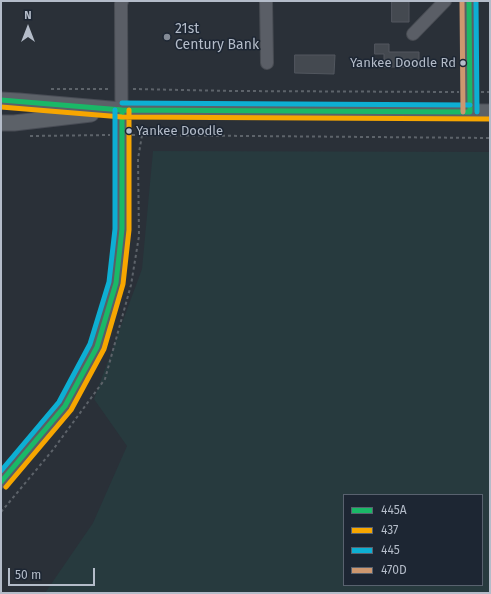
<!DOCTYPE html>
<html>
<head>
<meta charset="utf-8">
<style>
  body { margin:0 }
  #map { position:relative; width:491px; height:594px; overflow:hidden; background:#2a3038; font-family:"Fira Sans",sans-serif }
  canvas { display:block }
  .frame { position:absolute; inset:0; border:2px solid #b4bcc9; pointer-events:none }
  .legend { position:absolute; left:343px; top:494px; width:140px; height:92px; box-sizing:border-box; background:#1d2633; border:1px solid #59626f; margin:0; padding:5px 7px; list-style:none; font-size:12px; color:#b4bcc9 }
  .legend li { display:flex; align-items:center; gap:8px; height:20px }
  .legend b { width:20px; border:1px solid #59626f }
  .north { position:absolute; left:8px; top:8px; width:40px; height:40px; -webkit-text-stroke:3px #1d2633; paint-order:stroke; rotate:0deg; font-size:11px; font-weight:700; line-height:16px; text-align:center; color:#b4bcc9 }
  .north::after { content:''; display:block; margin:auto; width:14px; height:18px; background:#b4bcc9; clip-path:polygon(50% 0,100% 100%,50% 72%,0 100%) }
  .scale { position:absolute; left:8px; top:568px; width:87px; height:18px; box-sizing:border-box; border:2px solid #b4bcc9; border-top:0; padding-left:5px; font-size:12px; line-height:14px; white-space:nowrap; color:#b4bcc9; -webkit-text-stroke:3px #1d2633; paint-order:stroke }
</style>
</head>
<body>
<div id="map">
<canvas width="491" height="594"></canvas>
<div class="frame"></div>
<ul class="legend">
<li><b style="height:5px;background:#1ab867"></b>445A</li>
<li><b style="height:5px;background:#f7a600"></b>437</li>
<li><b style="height:5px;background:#0dafd3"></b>445</li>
<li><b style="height:5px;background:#cd976f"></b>470D</li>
</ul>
<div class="north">N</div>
<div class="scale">50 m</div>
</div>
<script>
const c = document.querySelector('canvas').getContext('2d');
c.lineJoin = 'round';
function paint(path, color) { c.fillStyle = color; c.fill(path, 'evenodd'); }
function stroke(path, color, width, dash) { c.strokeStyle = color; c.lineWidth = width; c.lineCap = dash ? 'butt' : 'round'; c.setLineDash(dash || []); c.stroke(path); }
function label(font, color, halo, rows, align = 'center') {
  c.font = font + ' "Fira Sans",sans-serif'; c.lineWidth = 3; c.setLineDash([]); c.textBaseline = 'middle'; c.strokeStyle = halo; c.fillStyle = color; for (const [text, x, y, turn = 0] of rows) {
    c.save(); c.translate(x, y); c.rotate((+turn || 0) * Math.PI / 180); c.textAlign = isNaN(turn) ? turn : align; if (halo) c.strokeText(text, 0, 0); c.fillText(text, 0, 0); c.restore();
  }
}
paint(new Path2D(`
  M 153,151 L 490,152 L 490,593 L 45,593 L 93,523 L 127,446 L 94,399 L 142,269 ZM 344,495 L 482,495 L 482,585 L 344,585 Z`), '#273a3e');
const building = new Path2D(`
  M 392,1 L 409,1 L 409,22 L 392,22 Z
  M 375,44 L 389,44 L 389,52 L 419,52 L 419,67 L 384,67 L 384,54 L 375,54 Z
  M 295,55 L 335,55 L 334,74 L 295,73 Z`);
paint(building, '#444950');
stroke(building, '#52575f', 1);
const minor = new Path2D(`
  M 266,1 L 267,63
  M 469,1 L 470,112
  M 413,34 L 445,1
  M 1,482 L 65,406 L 97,347 L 116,283 L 122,229 L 121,4 L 122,1`);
const major = new Path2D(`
  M 1,100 L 19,101 L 122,110 L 490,112
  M 1,123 L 14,123 L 91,114`);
stroke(minor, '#484c53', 14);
stroke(major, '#484c55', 17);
stroke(new Path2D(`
  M 51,89 L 111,89
  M 133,89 L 233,91 L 459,92
  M 481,92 L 490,92
  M 132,135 L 490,138
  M 30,136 L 110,135
  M 1,512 L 52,451 L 105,379 L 131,285 L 139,236 L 138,159 L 142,135`), '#5d636a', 2, [3, 3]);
stroke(minor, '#5a5e66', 12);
stroke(major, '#5c6168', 15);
stroke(new Path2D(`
  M 469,1 L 470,112
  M 1,100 L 122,110 L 470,112
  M 1,482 L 65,406 L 97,347 L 116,283 L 122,229 L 122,110`), '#1ab867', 5);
stroke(new Path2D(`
  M 1,107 L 122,117 L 490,119
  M 6,487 L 71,410 L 104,349 L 123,284 L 129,230 L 129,110`), '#f7a600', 5);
stroke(new Path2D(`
  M 476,1 L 477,112
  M 122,103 L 470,105
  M 1,471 L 59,402 L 90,344 L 109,282 L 115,229 L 115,110`), '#0dafd3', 5);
stroke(new Path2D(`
  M 462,1 L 463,112`), '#cd976f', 5);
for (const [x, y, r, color] of [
  [167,37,4,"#848b96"],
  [463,63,3.5,"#b4bcc9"],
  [129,131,3.5,"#b4bcc9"]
]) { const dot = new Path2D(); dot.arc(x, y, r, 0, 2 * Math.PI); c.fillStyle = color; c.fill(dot); stroke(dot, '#1d2633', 1.5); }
label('13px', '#b4bcc9', '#1d2633', [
  ["Yankee Doodle Rd",456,63],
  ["Yankee Doodle",136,131,"left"]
], 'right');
label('14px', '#b4bcc9', '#1d2633', [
  ["21st",175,29],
  ["Century Bank",175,45]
], 'left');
</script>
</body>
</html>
